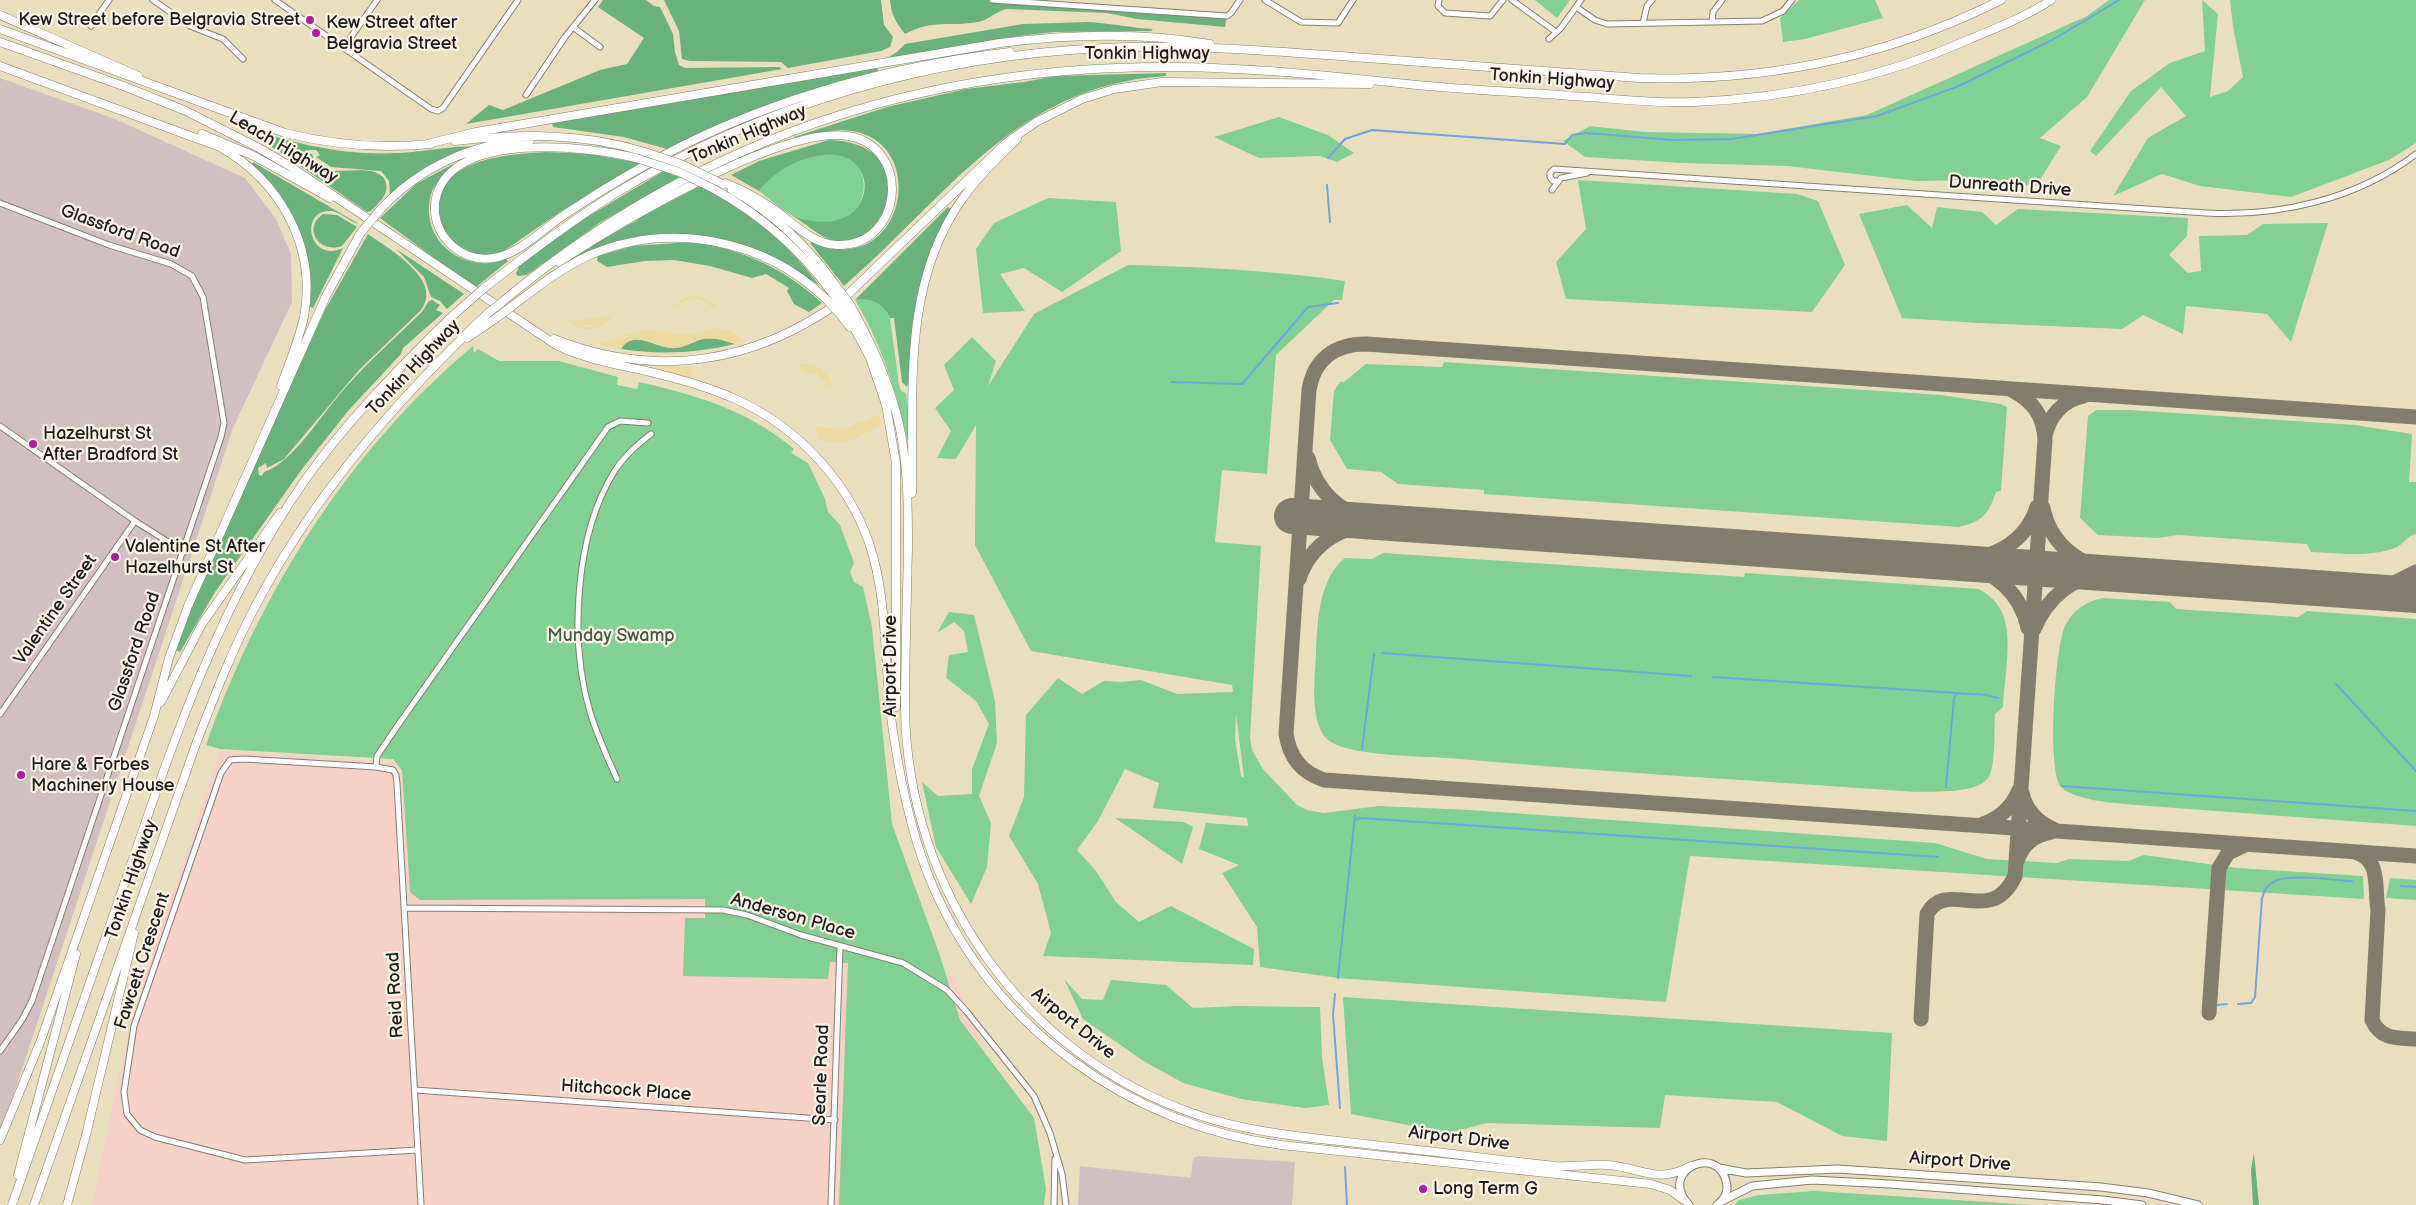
<!DOCTYPE html>
<html>
<head>
<meta charset="utf-8">
<style>
  body { margin:0 }
  canvas { display:block; background:#eadfbc }
</style>
</head>
<body>
<canvas width="2416" height="1205"></canvas>
<script>
const c = document.querySelector('canvas').getContext('2d');
c.lineJoin = 'round';
function paint(path, color) { c.fillStyle = color; c.fill(path, 'evenodd'); }
function stroke(path, color, width, dash) { c.strokeStyle = color; c.lineWidth = width; c.lineCap = dash ? 'butt' : 'round'; c.setLineDash(dash || []); c.stroke(path); }
function label(font, color, halo, rows, align = 'center') {
  c.font = font + ' "Balsamiq Sans",sans-serif'; c.lineWidth = 4.5; c.setLineDash([]); c.textBaseline = 'middle'; c.strokeStyle = halo; c.fillStyle = color; for (const [text, x, y, turn = 0] of rows) {
    c.save(); c.translate(x, y); c.rotate((+turn || 0) * Math.PI / 180); c.textAlign = isNaN(turn) ? turn : align; if (halo) c.strokeText(text, 0, 0); c.fillText(text, 0, 0); c.restore();
  }
}
paint(new Path2D(`
  M 220,750 L 394,763 L 401,769 L 675,792 L 709,897 L 926,966 L 955,978 L 980,1040 L 968,1125 L 839,1205 L 92,1205 L 123,1054 L 150,961 Z`), '#f7d1c6');
paint(new Path2D(`
  M 0,78 L 115,119 L 245,178 L 276,219 L 291,254 L 292,302 L 233,428 L 0,1136 Z
  M 1198,1156 L 1295,1162 L 1292,1205 L 1078,1205 L 1080,1166 L 1191,1178 L 1193,1158 Z`), '#d2bfbf');
paint(new Path2D(`
  M 1535,0 L 1570,0 L 1557,18 Z
  M 1799,0 L 1875,0 L 1883,18 L 1805,39 L 1783,42 L 1780,18 Z
  M 2109,0 L 2145,0 L 2087,97 L 2040,138 L 2061,146 L 2036,186 L 1966,180 L 1916,181 L 1787,166 L 1682,163 L 1585,157 L 1563,141 L 1590,126 L 1645,132 L 1757,134 L 1867,115 L 2087,16 Z
  M 2202,0 L 2218,14 L 2210,97 L 2228,91 L 2243,77 L 2233,27 L 2230,0 L 2416,0 L 2416,143 L 2389,160 L 2291,197 L 2200,186 L 2162,174 L 2113,196 L 2148,138 L 2186,116 L 2161,87 L 2096,156 L 2090,151 L 2131,91 L 2170,63 L 2205,51 Z
  M 1279,117 L 1328,135 L 1354,153 L 1337,162 L 1320,156 L 1259,158 L 1214,137 Z
  M 829,153 L 840,154 L 857,163 C 877,198 850,229 812,223 C 792,220 775,203 759,191 C 776,169 802,157 829,153 Z
  M 1578,180 L 1797,194 L 1818,201 L 1845,265 L 1812,312 L 1566,299 L 1556,262 L 1586,229 Z
  M 1048,198 L 1116,202 L 1121,251 L 1062,292 L 1024,268 L 1000,274 L 1025,311 L 983,313 L 976,249 L 994,223 Z
  M 1907,205 L 1932,228 L 1937,207 L 1982,212 L 1996,225 L 2018,209 L 2188,218 L 2187,236 L 2169,255 L 2188,273 L 2201,271 L 2199,236 L 2247,235 L 2263,224 L 2328,223 L 2291,342 L 2267,314 L 2186,306 L 2183,334 L 2143,315 L 2122,329 L 1978,323 L 1902,318 L 1859,214 Z
  M 1128,265 C 1200,267 1272,270 1345,281 L 1342,300 L 1334,300 L 1276,355 L 1267,474 L 1222,470 L 1215,542 L 1261,546 L 1250,738 L 1252,750 L 1263,769 L 1297,805 L 1307,810 L 1324,813 L 1379,806 L 1470,810 L 1935,843 L 1987,859 L 2057,863 L 2069,859 L 2128,861 L 2144,855 L 2237,868 L 2363,876 L 2364,899 L 1690,856 L 1666,1002 L 1338,978 L 1260,967 L 1257,927 L 1222,873 L 1239,865 L 1199,849 L 1206,823 L 1248,826 L 1247,818 L 1153,808 L 1159,783 L 1125,769 L 1098,821 L 1077,850 L 1096,871 L 1116,902 L 1139,922 L 1171,906 L 1254,949 L 1253,965 L 1043,956 L 1051,933 L 1038,884 L 1009,836 L 1024,797 L 1026,715 L 1058,678 L 1082,694 L 1104,681 L 1121,682 L 1141,680 L 1177,694 L 1233,692 L 1232,685 L 1031,651 L 975,545 L 976,425 L 956,459 L 937,458 L 951,431 L 935,408 L 954,390 L 944,365 L 972,337 L 996,361 L 988,386 L 1034,314 ZM 1236,713 L 1244,778 L 1241,776 L 1235,739 Z
  M 868,298 L 882,304 L 890,318 L 899,385 L 901,391 L 906,393 L 908,410 L 910,410 L 911,438 L 907,439 C 896,390 881,343 855,300 Z
  M 473,346 L 474,353 L 478,349 L 499,361 L 559,361 L 618,377 L 617,385 L 637,389 L 639,382 C 696,395 748,410 794,449 L 791,453 L 808,463 L 825,499 L 828,512 L 840,525 L 854,563 L 850,572 L 854,582 L 863,587 L 872,627 L 892,824 L 939,953 L 960,1020 L 1034,1118 L 1046,1189 L 1044,1205 L 839,1205 L 848,963 L 830,962 L 828,979 L 683,976 L 685,918 L 705,918 L 705,899 L 420,900 L 410,892 L 402,770 L 393,759 L 220,749 L 206,745 C 261,591 347,452 473,346 Z
  M 1444,362 L 1941,395 L 2001,404 L 2007,407 L 2001,491 L 1996,492 C 1988,515 1983,521 1959,527 L 1484,494 L 1484,490 L 1398,484 L 1381,472 L 1347,469 L 1330,440 L 1334,391 L 1340,382 L 1344,382 L 1366,364 L 1442,367 Z
  M 2096,410 L 2130,410 L 2355,425 L 2412,434 L 2409,482 L 2416,482 L 2416,534 C 2408,535 2404,544 2397,547 C 2370,558 2339,553 2311,552 L 2307,544 L 2178,535 L 2158,538 L 2098,535 L 2080,518 L 2088,416 Z
  M 1383,553 L 1744,577 L 1745,573 L 1979,589 C 1987,594 1994,599 1999,607 C 2015,630 2004,680 2003,707 L 1995,714 C 1994,728 1996,768 1988,778 C 1976,794 1935,791 1917,792 C 1761,781 1604,772 1448,758 C 1420,756 1354,756 1331,742 C 1308,728 1315,677 1316,653 C 1317,622 1319,578 1345,558 L 1372,559 Z
  M 2103,598 L 2170,602 L 2176,609 L 2298,617 L 2307,611 L 2416,619 L 2416,826 L 2136,805 C 2116,803 2077,801 2062,788 C 2046,775 2055,646 2065,626 C 2073,610 2086,601 2103,598 Z
  M 949,612 L 974,615 L 995,701 L 997,743 L 979,796 L 991,823 L 987,867 L 971,904 L 936,847 L 922,782 L 938,796 L 972,794 L 972,769 L 989,724 L 976,701 L 946,678 L 949,655 L 968,652 L 964,631 L 954,622 L 937,633 Z
  M 1115,818 L 1184,822 L 1193,827 L 1182,864 Z
  M 2390,878 L 2416,880 L 2416,900 L 2386,898 Z
  M 1064,979 L 1082,999 L 1103,1000 L 1111,980 L 1166,985 L 1193,1008 L 1238,1006 L 1320,1007 L 1322,1057 L 1329,1105 L 1305,1108 L 1241,1099 L 1183,1083 L 1142,1060 L 1083,1019 Z
  M 1343,997 L 1892,1033 L 1887,1141 L 1842,1136 L 1777,1102 L 1665,1095 L 1660,1128 L 1487,1123 L 1449,1133 L 1351,1114 Z
  M 1814,1191 L 2034,1205 L 1735,1205 L 1739,1200 L 1759,1195 Z`), '#80d192');
paint(new Path2D(`
  M 603,0 L 646,0 L 654,6 L 660,7 L 673,34 L 675,52 L 679,65 L 685,68 L 779,67 L 782,69 L 466,124 L 489,105 L 503,110 L 600,70 L 627,64 L 644,38 L 598,7 Z
  M 664,0 L 881,0 L 884,25 L 893,37 L 890,47 L 881,51 L 788,68 L 781,62 L 690,61 L 682,59 L 679,31 Z
  M 890,0 L 992,0 L 1227,16 L 1225,27 L 1137,19 L 1107,13 L 1007,9 C 996,11 989,20 978,22 C 950,27 933,19 905,34 C 896,23 891,14 890,0 Z
  M 1088,22 C 1110,23 1131,28 1153,29 L 1151,31 L 1054,32 L 1019,36 L 886,59 L 897,52 L 905,44 L 1023,24 Z
  M 877,68 L 878,71 C 804,90 734,114 667,149 L 624,137 L 553,127 L 552,123 Z
  M 1166,73 L 1166,76 C 1017,85 947,197 844,286 L 810,243 L 812,242 C 903,282 932,144 852,131 C 834,128 813,135 796,140 L 794,137 L 887,107 L 966,89 L 1024,82 L 1055,76 Z
  M 245,127 C 295,144 344,156 398,153 C 411,153 467,144 472,147 L 390,196 L 389,181 L 381,171 L 331,167 L 316,157 L 320,155 L 316,150 L 309,150 L 308,153 L 312,154 C 323,186 364,159 383,177 C 393,192 380,201 371,211 L 367,212 L 277,150 L 243,131 Z
  M 829,140 C 929,143 886,257 832,240 C 818,236 805,223 793,216 C 885,249 888,130 805,159 C 787,165 771,176 759,191 L 731,175 L 759,161 Z
  M 546,152 L 589,154 L 640,163 L 563,210 L 501,253 C 456,270 414,208 451,177 C 476,156 515,154 546,152 Z
  M 253,162 L 359,224 C 350,222 341,212 331,211 C 299,208 308,264 343,248 L 313,308 L 308,306 C 302,242 303,210 252,164 Z
  M 453,164 C 449,175 434,180 430,198 C 421,243 466,275 506,259 L 508,261 L 475,288 L 380,218 L 416,184 Z
  M 664,171 L 679,177 L 601,222 L 527,275 L 518,276 L 516,274 L 519,266 L 572,226 Z
  M 700,186 C 747,209 788,243 819,285 L 763,252 L 731,241 L 699,235 L 667,234 L 629,239 L 611,244 L 568,264 L 566,262 L 605,237 L 636,221 L 639,218 Z
  M 948,207 L 951,209 C 931,245 918,281 913,322 C 910,344 914,366 907,387 L 902,382 L 894,318 L 890,318 C 883,303 872,297 855,300 Z
  M 323,214 L 337,215 L 357,227 L 342,246 C 319,254 302,228 323,214 Z
  M 368,234 C 389,249 444,280 421,310 L 359,370 L 284,459 L 267,468 L 266,463 L 258,468 L 259,475 L 262,476 L 264,472 C 292,464 324,411 345,388 C 369,361 396,337 422,312 L 429,301 L 432,300 L 440,305 L 436,310 L 443,313 L 403,348 L 401,354 L 348,411 L 302,469 L 215,592 L 180,652 L 176,650 L 196,596 L 297,370 L 326,308 Z
  M 692,242 C 742,249 784,268 822,303 L 809,312 L 794,304 L 787,291 L 789,288 L 766,274 L 752,278 L 710,266 L 674,260 L 645,261 L 607,267 L 597,261 L 598,256 L 633,246 Z
  M 396,249 L 464,294 L 447,309 L 440,301 L 431,297 L 424,277 Z
  M 705,338 L 719,339 L 735,344 C 697,353 660,355 621,349 C 634,328 658,350 675,348 C 686,347 695,341 705,338 Z
  M 2254,1153 L 2259,1205 L 2253,1205 L 2251,1169 Z`), '#68b37c');
paint(new Path2D(`
  M 698,296 L 711,301 L 719,310 C 708,307 704,296 690,299 C 683,301 679,307 672,308 L 685,297 Z
  M 613,314 C 604,332 580,335 568,319 L 575,322 L 573,320 L 587,322 L 581,320 L 601,317 L 590,322 L 591,322 L 607,315 C 599,326 589,327 577,323 C 597,335 599,317 613,314 Z
  M 713,328 L 729,330 L 745,341 C 730,346 720,336 704,339 C 692,340 683,349 671,348 C 654,347 634,329 621,349 L 598,344 L 643,329 L 686,335 Z
  M 797,364 C 815,361 828,370 832,387 L 828,386 L 820,372 L 827,385 L 816,374 L 803,371 L 800,368 L 808,367 L 819,371 C 814,367 807,366 800,367 Z
  M 692,366 L 692,380 L 650,370 L 650,367 Z
  M 879,415 L 882,426 C 853,437 853,448 818,439 L 816,427 L 843,429 Z`), '#eeda9e');
stroke(new Path2D(`
  M 1328,158 L 1345,139 L 1372,130 L 1565,144 L 1572,135 L 1585,133 L 1674,140 L 1732,139 L 1877,116 L 1959,86 L 2054,39 L 2119,0
  M 1327,185 L 1330,222
  M 1171,382 L 1242,384 L 1308,307 L 1338,303
  M 1382,653 L 1691,676
  M 1713,677 L 1987,695 L 1998,698
  M 2336,684 L 2416,771
  M 1362,749 L 1374,654
  M 2062,786 L 2416,811
  M 1946,787 L 1954,698 L 1957,693
  M 1355,820 L 1360,818 L 1938,857
  M 2401,886 L 2416,887
  M 1338,978 L 1355,815
  M 1335,994 L 1333,1014 L 1340,1108
  M 2238,1004 L 2251,1003 L 2255,997 L 2262,898 C 2264,891 2267,885 2273,882 C 2290,873 2332,880 2352,881
  M 2217,1005 L 2227,1004
  M 1345,1167 L 1347,1205`), '#6fa5dd', 2);
stroke(new Path2D(`
  M 2416,417 L 1366,344 C 1335,344 1314,359 1309,390 L 1286,734 C 1290,758 1301,772 1324,780 L 2416,856
  M 2045,436 C 2049,416 2063,400 2084,396
  M 1308,458 C 1316,491 1340,513 1373,521
  M 2043,508 C 2051,547 2082,566 2119,574
  M 1955,563 C 1991,558 2025,545 2037,507
  M 1961,564 C 1995,570 2021,594 2028,628
  M 1299,579 C 1311,542 1343,526 1380,522
  M 2357,591 L 2388,586 L 2416,572
  M 2034,629 C 2047,598 2074,574 2109,574
  M 2022,793 C 2026,811 2038,823 2055,830
  M 1983,824 C 2000,818 2012,808 2019,790
  M 2355,852 C 2382,860 2374,889 2378,910 L 2372,1020 C 2381,1040 2397,1038 2416,1039
  M 2017,861 C 2022,845 2034,835 2051,832
  M 2209,1013 L 2219,868 L 2228,853 L 2245,845
  M 1921,1019 L 1927,914 C 1947,877 1991,928 2015,876 L 2045,440 C 2044,416 2033,401 2012,390`), '#837e6c', 15);
stroke(new Path2D(`
  M 1292,516 L 2416,595`), '#837e6c', 36);
const minor = new Path2D(`
  M 153,0 L 190,26 L 223,39 L 243,59
  M 275,0 L 431,109 L 438,111 L 443,108 L 518,0
  M 992,0 L 1227,16 L 1231,13 L 1240,0
  M 1265,0 L 1301,22 L 1338,23 L 1353,0
  M 1439,0 L 1438,6 L 1445,13 L 1490,16 L 1503,0
  M 1512,0 L 1556,32
  M 1576,7 L 1595,20 L 1607,24 L 1762,21 L 1783,11 L 1792,0
  M 1712,22 L 1713,12 L 1722,0
  M 1643,23 L 1647,6 L 1652,0
  M 91,26 L 109,0
  M 573,27 L 600,47
  M 1549,39 L 1560,29 L 1581,0
  M 344,47 L 377,0
  M 526,95 L 565,37 L 595,0
  M 1557,181 L 1553,181 L 1550,177 L 1550,173 L 1554,169 L 2206,213 C 2279,217 2357,199 2416,154
  M 1552,190 L 1561,178 L 1587,173
  M 0,203 L 109,245 L 171,264 L 192,276 L 203,297 L 224,423 L 221,437 L 32,1001 L 22,1020 L 0,1051
  M 0,426 L 135,521 L 184,552
  M 0,714 L 135,521
  M 376,767 L 377,756 L 396,728 L 608,427 L 620,421 L 648,423
  M 617,779 C 607,757 597,735 590,712 C 569,641 575,535 614,472 C 624,456 637,445 651,434
  M 404,908 L 723,910 L 747,915 L 801,935 L 903,963 L 947,990 L 967,1012 L 1034,1096 L 1050,1133 L 1062,1174 L 1066,1205
  M 415,1090 L 835,1120
  M 418,1150 L 245,1160 L 155,1137 L 140,1130 L 127,1114 L 124,1092 L 134,1026 L 221,773 L 230,760 L 244,759 L 376,767 L 393,770 L 396,775 L 397,784 C 405,924 413,1065 421,1205
  M 831,1205 L 840,946
  M 1054,1205 L 1055,1159`);
const major = new Path2D(`
  M 1719,1168 L 1746,1173 L 1838,1169 L 2101,1187 L 2148,1193 L 2198,1205
  M 1722,1201 L 1752,1186 L 1812,1180 L 1890,1184 L 2103,1200 L 2142,1205
  M 1689,1205 C 1657,1171 1717,1143 1726,1181 C 1729,1191 1725,1199 1717,1205`);
const highway = new Path2D(`
  M 0,15 L 138,76
  M 0,29 L 285,133 C 333,145 381,149 431,144
  M 0,42 L 126,87 L 186,111 L 259,148 L 288,165 L 556,345 C 582,358 613,364 642,370 C 712,386 770,405 820,461 C 900,550 877,632 894,738 C 902,790 913,841 934,889 C 996,1029 1130,1125 1281,1145 L 1651,1184 L 1670,1190 L 1684,1200
  M 0,66 L 220,147 C 280,181 317,246 304,317 C 299,340 289,363 281,386
  M 202,134 L 254,156 L 330,198
  M 455,141 C 520,134 581,132 645,152
  M 427,144 L 476,132 L 1000,43 C 1069,34 1141,32 1210,44
  M 636,158 C 587,146 457,131 437,194 C 426,229 458,264 493,258 C 518,255 541,231 561,217 C 588,199 615,182 644,166 C 755,103 883,67 1010,52
  M 714,189 C 761,215 801,250 833,294
  M 732,190 C 775,214 811,250 839,290
  M 379,211 C 418,168 472,143 530,140
  M 559,262 C 617,224 782,125 848,136 C 913,147 903,247 837,245 C 812,244 793,223 775,210 C 759,199 743,190 725,183
  M 483,289 C 526,255 569,222 616,193 C 762,104 932,56 1103,48 C 1186,44 1270,51 1353,57 C 1448,64 1543,71 1639,78 C 1765,82 1888,57 2001,0
  M 502,302 C 693,142 916,67 1164,67 C 1249,67 1333,76 1417,85 C 1468,90 1520,92 1571,96 C 1612,98 1653,104 1694,102 C 1789,98 1883,78 1970,39 C 1997,28 2027,16 2051,0
  M 849,303 C 871,341 889,381 899,424 C 908,465 908,506 908,547 C 907,601 905,654 905,708 C 907,889 1023,1056 1195,1114 C 1255,1135 1319,1138 1382,1146 C 1440,1152 1498,1160 1556,1166 C 1573,1167 1590,1164 1607,1165 C 1641,1167 1656,1185 1691,1166
  M 511,307 C 536,288 561,268 590,255 C 670,221 764,239 826,299
  M 843,307 L 870,358 L 886,405 L 896,463 L 896,707
  M 838,312 L 850,327
  M 467,338 L 495,319
  M 554,339 C 656,379 753,364 841,301 L 1006,143 L 1036,122 L 1082,99 L 1114,89 L 1162,82 L 1370,84
  M 912,493 C 914,393 901,284 963,198 C 978,176 998,158 1017,139
  M 161,702 L 202,624 L 280,513
  M 0,1140 L 41,1040 L 154,716 L 169,658 L 188,606 L 326,296 L 360,234
  M 18,1175 L 76,954
  M 12,1205 C 49,1097 88,990 125,882 C 173,742 218,606 303,483 C 345,423 397,370 450,318
  M 34,1205 L 196,744 C 214,697 232,650 256,605 C 315,493 397,400 488,313
  M 67,1205 L 86,1135 L 134,933`);
stroke(minor, '#837e6c', 7);
stroke(major, '#837e6c', 9);
stroke(highway, '#837e6c', 9);
stroke(minor, '#fff', 5);
stroke(major, '#fff', 7);
stroke(highway, '#fff', 8);
const highwayBridge = new Path2D(`
  M 645,152 L 681,164 L 723,184
  M 636,158 L 679,172 L 714,189
  M 360,234 L 379,211
  M 839,290 L 849,303
  M 833,294 L 843,307
  M 826,299 L 838,312
  M 488,313 L 502,302
  M 450,318 L 483,289
  M 495,319 L 511,307`);
stroke(highwayBridge, '#837e6c', 9, []);
stroke(highwayBridge, '#fff', 8);
for (const [x, y, r, color] of [
  [310,20,5,"#b5179e"],
  [316,33,5,"#b5179e"],
  [33,444,5,"#b5179e"],
  [115,557,5,"#b5179e"],
  [21,775,5,"#b5179e"],
  [1423,1189,5,"#b5179e"]
]) { const dot = new Path2D(); dot.arc(x, y, r, 0, 2 * Math.PI); c.fillStyle = color; c.fill(dot); stroke(dot, '#fcf5e5', 2); }
label('18px', '#1c1c1c', '#fcf5e5', [
  ["Kew Street before Belgravia Street",300,20,"right"],
  ["Kew Street after",326,23],
  ["Belgravia Street",326,44],
  ["Hazelhurst St",43,434],
  ["After Bradford St",43,455],
  ["Valentine St After",125,547],
  ["Hazelhurst St",125,568],
  ["Hare & Forbes",31,765],
  ["Machinery House",31,786],
  ["Long Term G",1433,1189]
], 'left');
label('18px', '#1c1c1c', '#fcf5e5', [
  ["Tonkin Highway",1147,54],
  ["Tonkin Highway",1552,80,4],
  ["Tonkin Highway",748,135,-23],
  ["Leach Highway",283,148,31],
  ["Dunreath Drive",2010,187,4],
  ["Glassford Road",120,232,20],
  ["Tonkin Highway",414,368,-46],
  ["Valentine Street",56,610,-55],
  ["Glassford Road",135,652,-71],
  ["Airport Drive",891,666,-90],
  ["Tonkin Highway",132,880,-71],
  ["Anderson Place",793,917,16],
  ["Fawcett Crescent",143,961,-72],
  ["Reid Road",396,995,-93],
  ["Airport Drive",1073,1024,39],
  ["Searle Road",822,1075,-88],
  ["Hitchcock Place",626,1091,4],
  ["Airport Drive",1459,1139,7],
  ["Airport Drive",1960,1162,4]
]);
label('18px', '#3f5b45', '#fcf5e5', [
  ["Munday Swamp",611,636]
]);
</script>
</body>
</html>
